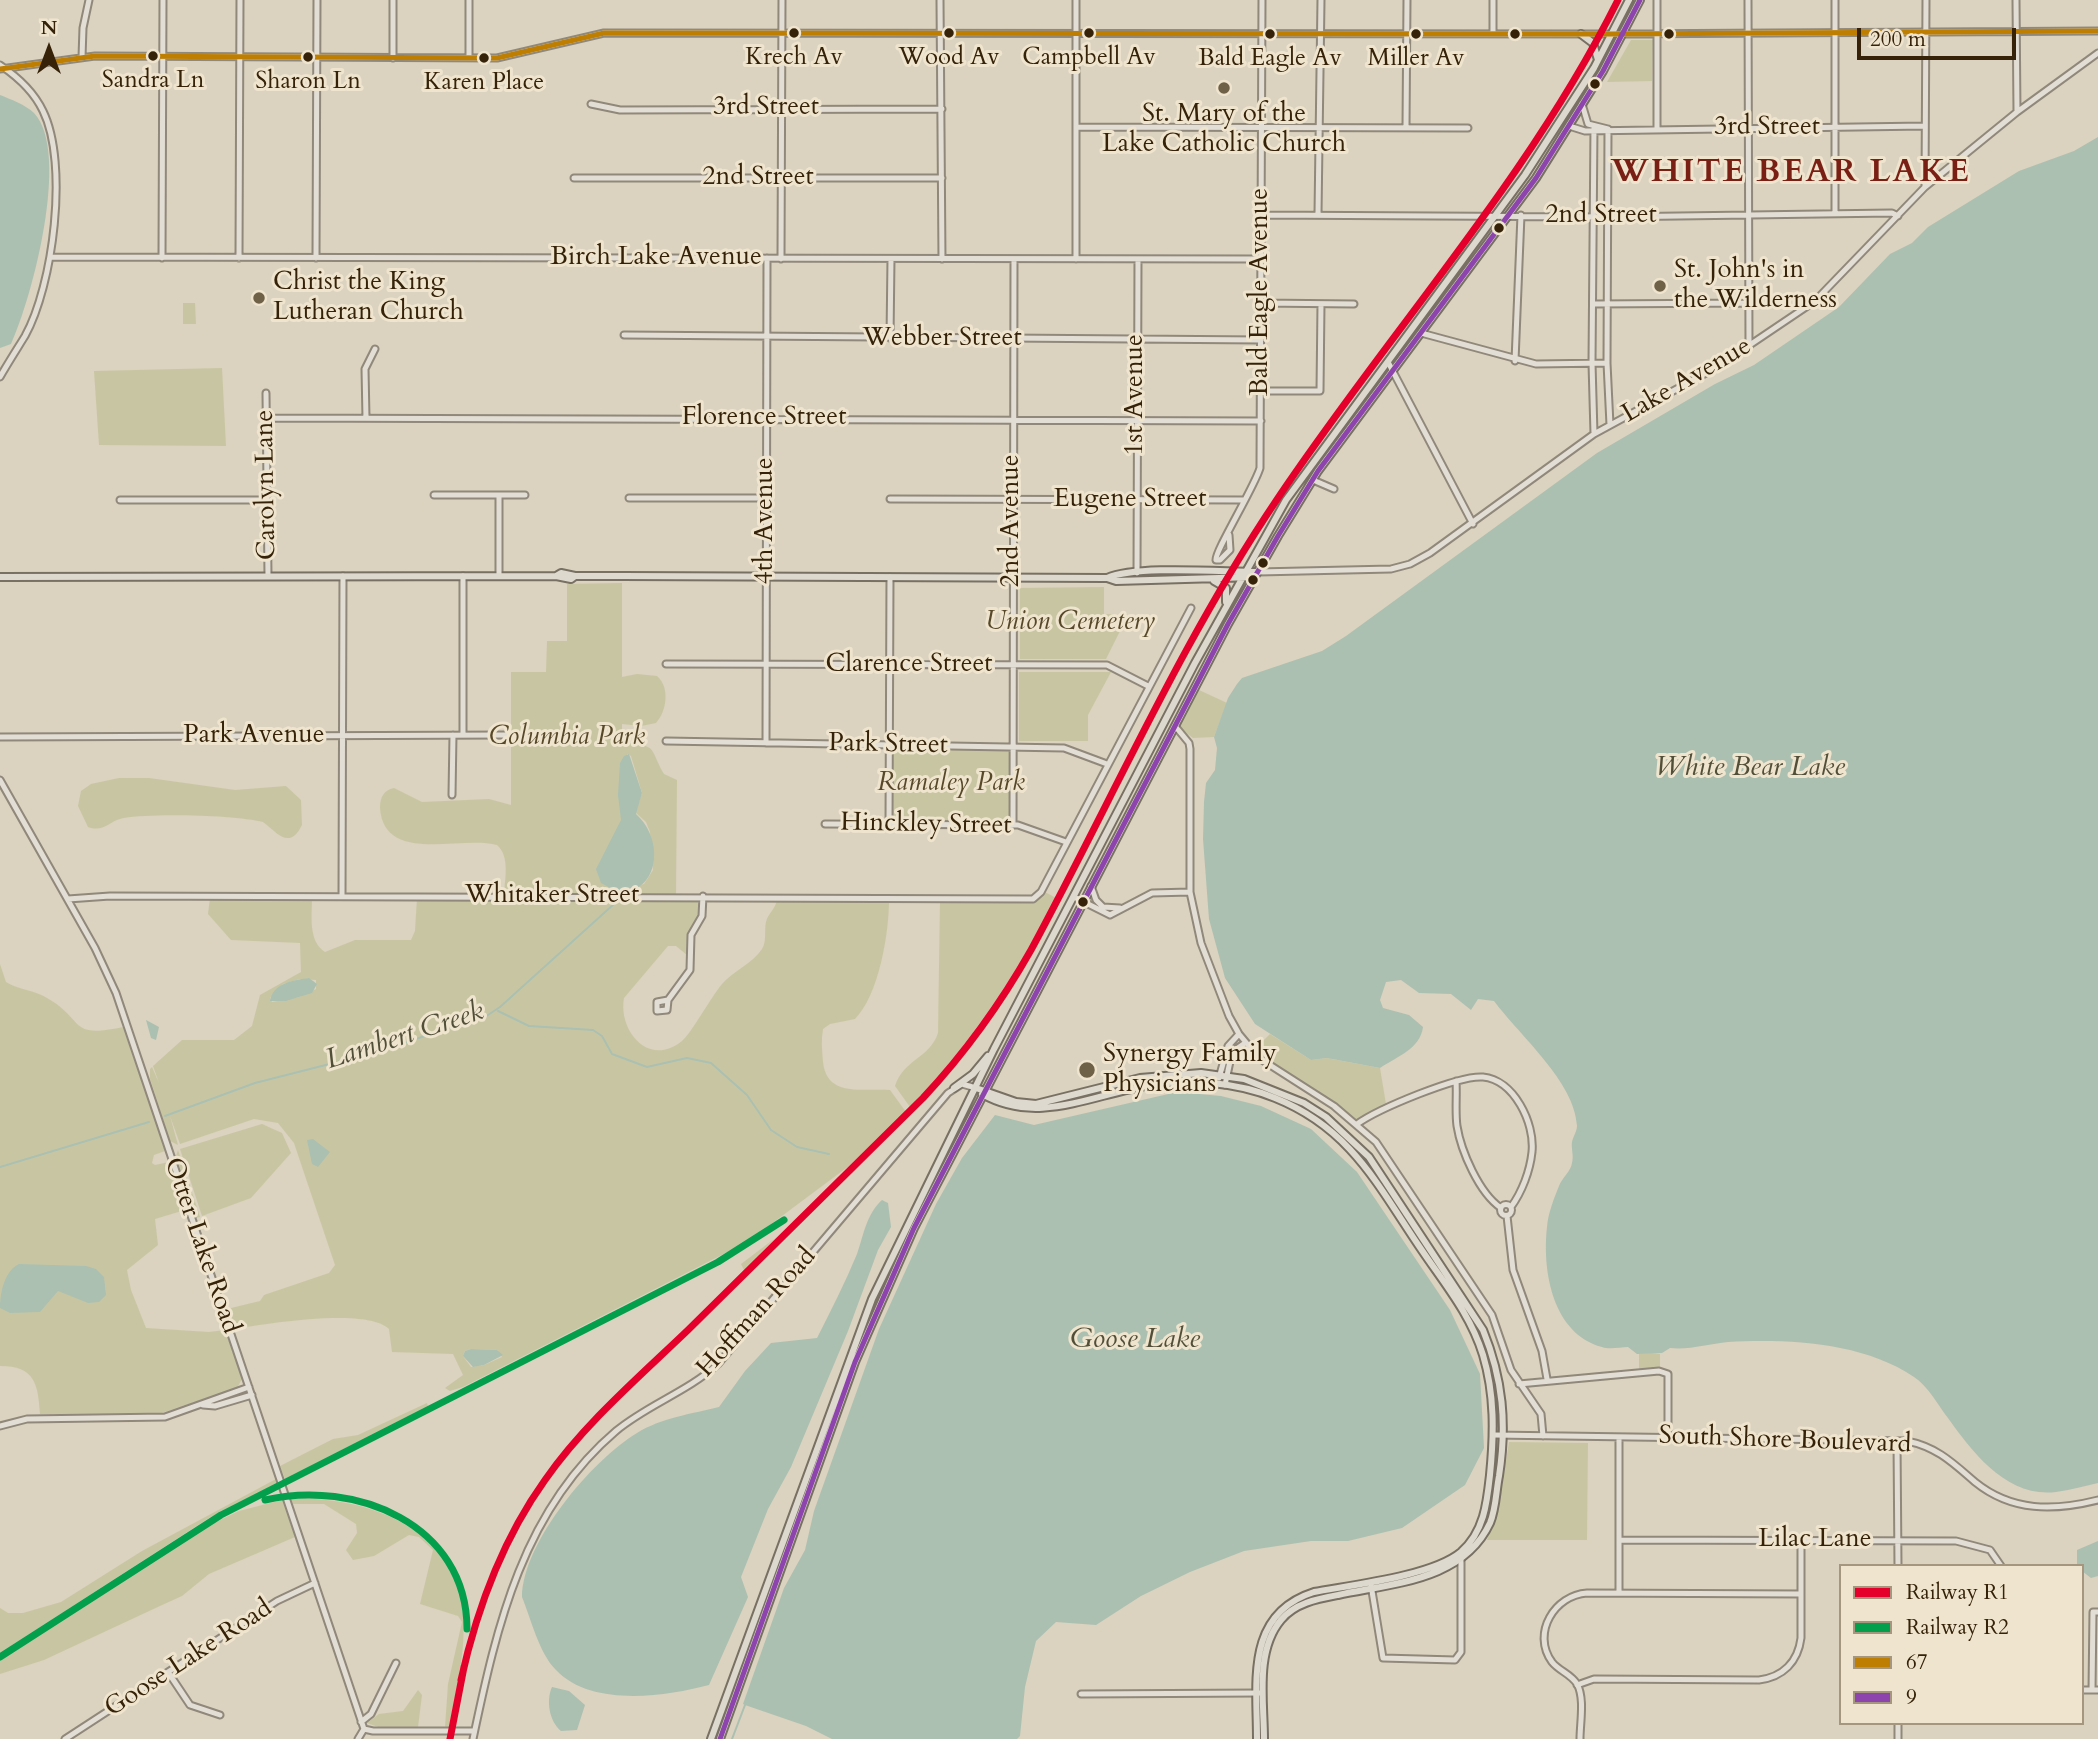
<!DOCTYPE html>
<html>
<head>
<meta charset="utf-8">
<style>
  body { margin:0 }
  #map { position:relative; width:2098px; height:1739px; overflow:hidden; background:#dbd2bf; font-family:Cardo,serif }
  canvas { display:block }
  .legend { position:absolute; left:1839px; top:1564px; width:245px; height:161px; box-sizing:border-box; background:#efe4ce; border:2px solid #a5967f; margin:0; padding:9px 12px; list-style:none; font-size:21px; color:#352208 }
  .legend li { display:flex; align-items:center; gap:14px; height:35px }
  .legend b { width:35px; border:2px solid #a5967f }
  .north { position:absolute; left:14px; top:14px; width:70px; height:70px; -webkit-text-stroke:5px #efe4ce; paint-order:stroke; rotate:0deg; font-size:19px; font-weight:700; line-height:28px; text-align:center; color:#352208 }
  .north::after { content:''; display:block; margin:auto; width:24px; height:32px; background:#352208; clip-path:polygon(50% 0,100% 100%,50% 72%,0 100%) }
  .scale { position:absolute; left:1857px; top:28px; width:159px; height:32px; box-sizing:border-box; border:4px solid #352208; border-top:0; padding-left:9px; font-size:21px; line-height:24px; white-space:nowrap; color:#352208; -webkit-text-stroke:5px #efe4ce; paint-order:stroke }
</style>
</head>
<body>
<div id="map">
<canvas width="2098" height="1739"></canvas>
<ul class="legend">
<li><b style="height:9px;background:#e4002b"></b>Railway R1</li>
<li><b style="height:9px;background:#039f4d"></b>Railway R2</li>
<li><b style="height:9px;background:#bd7e02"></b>67</li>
<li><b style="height:9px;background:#8e44ad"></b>9</li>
</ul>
<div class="north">N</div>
<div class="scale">200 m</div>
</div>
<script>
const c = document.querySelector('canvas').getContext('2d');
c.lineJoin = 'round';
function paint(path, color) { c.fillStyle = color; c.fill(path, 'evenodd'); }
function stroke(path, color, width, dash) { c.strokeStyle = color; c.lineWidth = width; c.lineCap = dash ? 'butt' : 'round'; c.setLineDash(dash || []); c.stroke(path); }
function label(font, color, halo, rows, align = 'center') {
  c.font = font + ' Cardo,serif'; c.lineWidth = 6; c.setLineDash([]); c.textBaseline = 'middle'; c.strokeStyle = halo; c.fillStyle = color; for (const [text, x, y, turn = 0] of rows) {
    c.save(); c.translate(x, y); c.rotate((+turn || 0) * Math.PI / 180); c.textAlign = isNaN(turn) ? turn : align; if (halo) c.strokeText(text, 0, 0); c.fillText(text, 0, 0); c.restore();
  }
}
paint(new Path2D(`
  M 1631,40 L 1653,40 L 1652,81 L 1607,82 Z
  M 183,303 L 195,303 L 196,324 L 183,324 Z
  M 222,368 L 226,446 L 99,445 L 94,371 Z
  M 622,583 L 622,677 L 637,674 L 657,676 C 670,687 667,711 656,723 L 641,726 L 622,724 L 622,742 C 659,747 648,745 664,774 L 677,780 L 676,894 L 504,894 C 505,879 510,856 497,845 C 461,835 384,865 380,808 C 380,797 384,790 394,788 L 422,802 L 489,799 L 511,805 L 511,672 L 546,672 L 547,641 L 567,641 L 567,584 ZM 627,754 L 631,756 L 642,793 L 635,812 L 646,822 L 650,832 L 653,870 L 644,884 L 623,889 Z
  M 1104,587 L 1104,614 L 1128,615 L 1106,659 L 1020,659 L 1020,588 Z
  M 1019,672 L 1111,672 L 1088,715 L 1088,741 L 1019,741 Z
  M 1199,690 L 1227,703 L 1214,737 L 1193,738 L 1181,729 L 1180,723 Z
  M 893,746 L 1010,748 L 1009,821 L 893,821 Z
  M 119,778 L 149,778 L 235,790 L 286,786 L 301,800 L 302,825 C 289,851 277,832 263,822 C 236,815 152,813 124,818 C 110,820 104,833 88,827 L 78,806 L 81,791 L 91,784 Z
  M 1045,892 L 1056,898 C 1016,975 970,1045 910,1107 L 895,1086 C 904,1059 930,1058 938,1033 L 940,902 L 1031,903 Z
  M 210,898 L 312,898 C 312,916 308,941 325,952 L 355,940 L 411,940 L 415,931 L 417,898 L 698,900 L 698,915 L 688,933 L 687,955 L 676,946 L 668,946 L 624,998 C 618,1031 649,1068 682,1041 C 691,1034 711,997 722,984 C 733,971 752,964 762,949 C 767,941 764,931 766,922 C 768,913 776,909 777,899 L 889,900 C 889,933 879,995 855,1019 L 830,1024 L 823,1029 C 821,1040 822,1051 823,1062 C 827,1098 863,1088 890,1090 L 906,1112 L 849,1166 L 747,1242 L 463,1387 L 450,1391 L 445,1388 L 463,1375 L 453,1354 L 392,1352 L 389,1329 C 366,1307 265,1324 234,1329 L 227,1309 L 260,1301 L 264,1295 L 329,1273 L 335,1265 L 294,1143 L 278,1123 L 254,1119 L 180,1144 L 170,1116 L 178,1145 L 170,1141 L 150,1079 L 150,1069 L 152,1067 L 159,1083 L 153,1066 L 182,1040 L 234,1040 L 252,1026 L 260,995 L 301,972 L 300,943 L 231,940 L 208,914 ZM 300,979 L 316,980 L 316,989 L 299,997 L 272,1002 L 270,998 L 283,984 ZM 471,1349 L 497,1350 L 502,1357 L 484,1365 L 471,1367 L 463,1356 L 465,1351 Z
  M 0,964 L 6,982 C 19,990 34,990 47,998 C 86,1020 67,1039 123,1027 L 165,1151 L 154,1155 L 152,1163 L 155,1165 L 169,1162 L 185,1210 L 155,1219 L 158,1245 L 127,1270 L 131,1290 L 146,1328 L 209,1332 L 225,1330 L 242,1379 L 237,1388 L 159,1414 L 40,1414 C 38,1384 35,1366 0,1366 Z
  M 1270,1034 L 1311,1060 L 1327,1058 L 1380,1068 L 1387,1110 L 1357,1124 L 1253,1051 Z
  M 262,1124 L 282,1133 L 291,1153 L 251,1198 L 202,1216 L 180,1149 Z
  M 178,1150 L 200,1217 L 196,1218 L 176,1156 Z
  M 774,1239 L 744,1270 L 741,1264 Z
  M 1644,1352 L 1660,1354 L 1660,1370 L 1639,1371 L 1639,1353 Z
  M 427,1403 L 428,1406 L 285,1479 L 280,1466 L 333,1439 L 358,1435 Z
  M 1509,1442 L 1588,1443 L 1587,1540 L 1487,1540 L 1501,1493 Z
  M 276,1479 L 277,1483 L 209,1518 L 0,1653 L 0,1608 L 8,1613 L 23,1613 L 61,1602 L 142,1551 Z
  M 291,1499 C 358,1495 447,1524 461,1599 C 469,1642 457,1685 449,1727 L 445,1727 L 448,1684 L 462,1622 L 458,1616 L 420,1604 L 433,1550 L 419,1537 L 409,1535 L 374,1556 L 353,1560 L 346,1550 L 357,1533 L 356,1524 L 324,1504 L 293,1504 Z
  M 282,1500 L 295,1537 L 209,1574 L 182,1596 L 160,1606 L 44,1660 L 0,1674 L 0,1660 L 212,1524 L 239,1511 Z
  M 418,1690 L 422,1695 L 418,1727 L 378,1727 L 367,1723 L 379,1714 L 403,1711 Z`), '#c8c6a2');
paint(new Path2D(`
  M 0,95 C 10,99 26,105 34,113 C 71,152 32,299 11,344 L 0,348 Z
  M 2098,137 L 2098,1483 C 2084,1486 2070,1490 2056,1492 C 2007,1498 1973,1453 1948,1418 C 1938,1405 1928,1386 1914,1377 C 1862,1342 1788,1339 1728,1342 C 1709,1344 1689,1350 1670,1348 L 1662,1353 L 1637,1354 L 1628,1347 C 1620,1347 1610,1350 1602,1347 C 1553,1334 1542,1272 1547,1227 C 1548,1214 1554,1198 1559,1186 C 1562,1178 1571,1171 1572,1163 C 1574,1156 1571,1148 1572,1142 C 1573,1137 1577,1131 1577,1126 C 1575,1082 1520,1036 1494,1001 L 1478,999 L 1471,1010 L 1451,994 L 1419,993 L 1401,980 L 1386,982 L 1380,1000 L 1383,1008 L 1409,1015 L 1423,1027 C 1420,1049 1398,1056 1380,1068 L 1327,1058 L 1311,1060 L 1255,1024 L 1225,978 L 1209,919 L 1203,839 L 1204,802 L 1206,783 L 1215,770 L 1217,748 L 1214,737 L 1228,698 L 1237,684 L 1242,678 L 1322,651 L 1346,636 L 1597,453 L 1715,384 L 1754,365 L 1839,307 L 1890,254 L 1912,243 L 1928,227 L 2019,171 L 2074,151 Z
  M 629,754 L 642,793 L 636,814 C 673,848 650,913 601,883 L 596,869 L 621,820 L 618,795 L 620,763 L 624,756 Z
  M 309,978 L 317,984 L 312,993 L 286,1001 L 270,1001 C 273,983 294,980 309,978 Z
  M 146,1020 L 159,1027 L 156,1040 L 151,1038 Z
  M 1177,1092 L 1221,1096 L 1261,1106 L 1311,1129 L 1357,1172 L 1450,1310 L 1480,1374 L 1484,1448 L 1465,1485 L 1402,1528 L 1348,1541 L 1311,1541 L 1244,1551 L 1190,1572 L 1141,1596 L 1096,1625 L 1056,1622 L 1036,1641 L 1025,1687 L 1020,1736 L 1017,1739 L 832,1739 L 806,1726 L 745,1705 L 743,1704 L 784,1588 L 805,1550 L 814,1511 L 879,1329 L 936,1204 L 962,1158 L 995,1115 L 1034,1125 Z
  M 313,1139 L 330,1152 L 318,1167 L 312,1164 L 307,1140 Z
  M 882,1200 L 888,1203 L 891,1227 L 878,1250 L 848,1331 L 791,1467 L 768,1509 L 741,1577 L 748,1597 L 709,1685 C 664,1697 591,1707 556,1670 C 539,1653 531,1619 522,1597 C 523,1542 591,1461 637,1433 C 661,1418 691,1414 719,1407 L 745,1371 L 771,1343 L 817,1338 C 831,1310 845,1283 857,1254 C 864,1234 866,1215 882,1200 Z
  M 19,1264 L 86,1266 L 96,1269 L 104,1277 L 106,1295 L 99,1302 L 88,1303 L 58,1291 L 40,1312 L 10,1313 L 0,1308 C 0,1294 4,1271 19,1264 Z
  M 471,1349 L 497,1350 L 503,1355 L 484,1365 L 473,1367 L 463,1356 L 465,1351 Z
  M 2098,1541 L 2098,1576 L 2091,1578 L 2082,1571 L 2082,1566 L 2077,1566 L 2077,1550 Z
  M 552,1687 L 569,1691 L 585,1705 L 577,1730 L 561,1731 C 549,1721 546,1700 552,1687 Z`), '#abc0b1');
stroke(new Path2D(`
  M 498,1011 L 529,1026 L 593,1030 L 602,1036 L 612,1054 L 647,1067 L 687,1058 L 711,1063 L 747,1095 L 771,1130 L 797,1147 L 829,1154
  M 165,1116 L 255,1083 L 365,1055 L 485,1017 L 500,1007 L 614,904
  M 0,1167 L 149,1122
  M 732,1739 L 745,1705`), '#abc0b1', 2);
const minor = new Path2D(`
  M 393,0 L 393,58
  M 469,0 L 469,58
  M 940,0 L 942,259
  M 1076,0 L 1076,259
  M 1657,0 L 1657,129
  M 1748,0 L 1749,347
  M 2016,0 L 2017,112
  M 1493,33 L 1493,0
  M 82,57 L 83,28 L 89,0
  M 0,65 C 18,77 34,92 43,111 C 69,164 53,286 25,336 C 17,349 8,363 0,377
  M 0,69 L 95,56 L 497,58 L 604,33 L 1613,34 L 2098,31
  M 591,104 L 620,110 L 942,109
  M 1582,104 L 1588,124 L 1608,129
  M 1569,126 L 1585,131 L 1925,126
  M 1594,126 L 1592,363 L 1594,434
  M 1077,127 L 1468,128
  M 1406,127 L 1407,0
  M 1608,129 L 1607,363 L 1610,425
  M 574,178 L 942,178
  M 1925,187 L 1926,0
  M 1835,213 L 1835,0
  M 1318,214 L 1321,0
  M 1261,215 L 1608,217 L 1892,213 L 1898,216
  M 51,257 L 1261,259
  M 162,258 L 163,0
  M 239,258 L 240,0
  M 316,258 L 317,0
  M 781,259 L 782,0
  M 1261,303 L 1354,304
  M 1594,304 L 1749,303
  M 1421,333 L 1536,364 L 1607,363
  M 624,335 L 1261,340
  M 890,338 L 891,259
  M 1515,361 L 1521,215
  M 1388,362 L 1473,524
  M 1261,391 L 1320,391 L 1321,304
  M 266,393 L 268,576
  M 266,418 L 1261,421
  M 366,418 L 365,369 L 375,349
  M 1313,480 L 1334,489
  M 434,495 L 525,495
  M 499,495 L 499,576
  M 629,498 L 766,498
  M 890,499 L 1244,500
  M 120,500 L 267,500
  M 1229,535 L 1230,550 L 1220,560 L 1216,560 C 1214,553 1255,486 1260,468 L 1262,0
  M 1258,572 L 1391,569 L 1410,564 L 1430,553 L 1594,434 L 1717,367 L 1815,301 L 1925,187 L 2017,112 L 2098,53
  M 1137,573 L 1138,259
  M 666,664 L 1107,665 L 1148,686
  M 1175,726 L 1189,743 L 1190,749 L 1190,892 L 1201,943 L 1229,1016 L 1239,1034 L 1259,1058 L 1334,1106 L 1376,1142 L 1492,1315 L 1511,1370 L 1541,1414 L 1543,1436
  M 463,735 L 463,576
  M 0,737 L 507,735
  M 666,741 L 1064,748 L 1107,764
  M 766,743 L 767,258
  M 0,780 L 95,948 L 116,993 L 364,1729
  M 452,795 L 453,735
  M 825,824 L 1018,825 L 1066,842
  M 889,824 L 890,577
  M 1013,824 L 1014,259
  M 1091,886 L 1096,900 L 1103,907 L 1120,908
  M 342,896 L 343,576
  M 1074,897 L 1110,915 L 1152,893 L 1190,892
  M 68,899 L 110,896 L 1033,899 L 1041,892 L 1191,608
  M 668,1000 L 657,1002 L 657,1011 L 667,1010 L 668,1000 L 690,970 L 691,935 L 702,916 L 703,896
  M 1219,1078 L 1228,1046 L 1239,1034
  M 1456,1081 C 1457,1095 1455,1112 1457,1126 C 1461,1151 1479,1193 1501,1208
  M 1225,1085 L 1232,1052 L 1245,1043
  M 1357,1124 C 1378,1109 1458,1075 1483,1077 C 1514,1080 1535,1123 1532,1152 C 1530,1171 1522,1192 1511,1207
  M1500.5 1210a5.5 5.5 0 1 1 11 0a5.5 5.5 0 1 1-11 0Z
  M 1507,1216 L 1513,1270 L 1542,1351 L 1547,1379
  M 1519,1384 L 1659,1371 L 1668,1374 L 1668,1438
  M 203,1405 L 215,1406 L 252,1395
  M 0,1426 L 27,1419 L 165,1417 L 249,1387
  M 1494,1435 L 1907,1441 C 1937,1447 1953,1463 1975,1482 C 2012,1512 2054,1511 2098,1500
  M 1619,1437 L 1619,1593
  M 1897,1441 L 1898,1566
  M 1620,1540 L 1956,1541 L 1990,1550 L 2001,1566
  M 1371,1585 L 1383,1658 L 1455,1660 L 1461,1652 L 1461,1560
  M 168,1672 L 190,1705 L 220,1715
  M 1577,1685 L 1594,1679 L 1759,1680 C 1783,1677 1798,1662 1801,1638 L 1801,1541
  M 2082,1690 L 2098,1690
  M 2092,1690 L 2093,1612 L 2098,1612
  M 1081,1694 L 1260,1693
  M 361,1722 L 371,1714 L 396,1663
  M 1898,1723 L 1898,1739
  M 364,1729 L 373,1731 L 474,1731
  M 65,1739 L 277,1601 L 315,1583
  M 358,1739 L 364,1729
  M 473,1739 C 497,1625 523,1510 616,1431 C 647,1405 687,1392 718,1364 L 948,1093 L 962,1084 L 976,1088
  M 1580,1739 C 1580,1723 1585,1698 1577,1684 C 1571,1674 1559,1671 1552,1662 C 1531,1633 1555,1595 1587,1593 L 1801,1594`);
const major = new Path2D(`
  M 1581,34 L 1593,43 L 1598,60
  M 556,576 L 561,573 L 575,576
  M 0,577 L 556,576 L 571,579 L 575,576 L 622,576 L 1107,578 L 1116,581 L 1254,577
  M 1107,578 C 1137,565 1222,572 1258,572
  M 1214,581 L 1226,588 L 1226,602
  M 954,1088 L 973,1074 L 988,1056
  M 976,1088 L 1016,1102 L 1036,1104 L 1140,1078 L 1201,1073 L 1244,1079 L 1304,1103 L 1326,1117 L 1369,1157 L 1483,1330 C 1503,1379 1507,1424 1499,1476 C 1496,1491 1496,1509 1490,1523 C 1463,1581 1393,1583 1338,1595 C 1317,1599 1295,1603 1281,1620 C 1255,1651 1264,1701 1264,1739
  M 982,1094 C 1038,1126 1092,1094 1151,1085 C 1192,1079 1237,1082 1275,1098 C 1350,1128 1377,1184 1419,1246 C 1443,1282 1470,1313 1483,1355 C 1495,1395 1494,1434 1490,1475 C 1487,1503 1484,1532 1461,1552 C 1432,1576 1352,1585 1314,1592 C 1245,1614 1257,1681 1257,1739
  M 711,1739 L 872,1299 L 994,1049 L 1195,663 L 1286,500 L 1525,175 L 1594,68 L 1629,0
  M 720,1739 L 855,1362 L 914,1228 L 1228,624 L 1278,536 L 1318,471 L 1536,178 L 1603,71 L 1640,0`);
stroke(minor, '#90887a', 9);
stroke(major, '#777063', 10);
stroke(minor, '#e3ded5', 5);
stroke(major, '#ded9ce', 6);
stroke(new Path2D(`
  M 0,69 L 95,56 L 497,58 L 604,33 L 1613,34 L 2098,31`), '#bd7e02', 5);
stroke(new Path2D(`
  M 720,1739 L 855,1362 L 914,1228 L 1228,624 L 1278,536 L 1318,471 L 1536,178 L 1603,71 L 1640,0`), '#8e44ad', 5);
stroke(new Path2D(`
  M 461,1680 C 477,1608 502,1540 545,1480 C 584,1424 639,1377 688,1330 C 766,1253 845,1176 923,1098 C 965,1053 1001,1003 1031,950 C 1112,800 1181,642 1276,501 C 1389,332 1527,182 1618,0
  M 450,1739 L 464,1667`), '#e4002b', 7);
stroke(new Path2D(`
  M 265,1500 C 355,1479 467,1524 467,1629
  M 0,1657 L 221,1515 L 718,1262 L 784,1220`), '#039f4d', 7);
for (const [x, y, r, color] of [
  [794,33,6,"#352208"],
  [949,33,6,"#352208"],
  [1089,33,6,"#352208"],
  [1270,34,6,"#352208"],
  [1416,34,6,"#352208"],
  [1515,34,6,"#352208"],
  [1669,34,6,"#352208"],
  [153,56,6,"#352208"],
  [308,57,6,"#352208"],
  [484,58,6,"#352208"],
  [1595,84,6,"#352208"],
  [1224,88,7,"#6f6048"],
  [1499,228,6,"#352208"],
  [1660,286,7,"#6f6048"],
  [259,298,7,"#6f6048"],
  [1263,563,6,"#352208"],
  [1253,580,6,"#352208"],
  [1083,902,6,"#352208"],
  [1087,1070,9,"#6f6048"]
]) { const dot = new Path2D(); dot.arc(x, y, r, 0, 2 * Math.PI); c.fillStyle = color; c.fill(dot); stroke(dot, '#efe4ce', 2.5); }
label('24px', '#352208', '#efe4ce', [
  ["Krech Av",794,58],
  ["Wood Av",949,58],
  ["Campbell Av",1089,58],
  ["Bald Eagle Av",1270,59],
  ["Miller Av",1416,59],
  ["Sandra Ln",153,81],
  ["Sharon Ln",308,82],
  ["Karen Place",484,83]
]);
label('26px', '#352208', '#efe4ce', [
  ["3rd Street",766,108],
  ["3rd Street",1767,128],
  ["2nd Street",758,178],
  ["2nd Street",1601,216],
  ["Birch Lake Avenue",656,258],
  ["Bald Eagle Avenue",1261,292,-90],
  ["Webber Street",942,339],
  ["Lake Avenue",1687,381,-30],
  ["1st Avenue",1136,395,-90],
  ["Florence Street",764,418],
  ["Carolyn Lane",267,485,-91],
  ["Eugene Street",1130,500],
  ["4th Avenue",766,521,-90],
  ["2nd Avenue",1012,521,-90],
  ["Clarence Street",909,665],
  ["Park Avenue",254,736],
  ["Park Street",888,745,1],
  ["Hinckley Street",926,825,1],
  ["Whitaker Street",552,896],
  ["Otter Lake Road",201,1246,71],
  ["Hoffman Road",757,1313,-48],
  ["South Shore Boulevard",1785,1441,2],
  ["Lilac Lane",1815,1540],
  ["Goose Lake Road",189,1659,-33]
]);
label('26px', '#352208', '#efe4ce', [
  ["St. Mary of the",1224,115,"center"],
  ["Lake Catholic Church",1224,145,"center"],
  ["St. John's in",1674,271],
  ["the Wilderness",1674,301],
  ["Christ the King",273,283],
  ["Lutheran Church",273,313],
  ["Synergy Family",1103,1055],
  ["Physicians",1103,1085]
], 'left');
label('italic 26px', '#564829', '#efe4ce', [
  ["Union Cemetery",1070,623],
  ["Columbia Park",567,738],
  ["Ramaley Park",951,784]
]);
label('italic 28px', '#524f39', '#efe4ce', [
  ["White Bear Lake",1750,769],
  ["Lambert Creek",405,1037,-18],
  ["Goose Lake",1135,1341]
]);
c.letterSpacing = '2px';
label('bold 33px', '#7a1f14', '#efe4ce', [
  ["WHITE BEAR LAKE",1791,173]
]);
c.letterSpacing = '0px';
</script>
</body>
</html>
